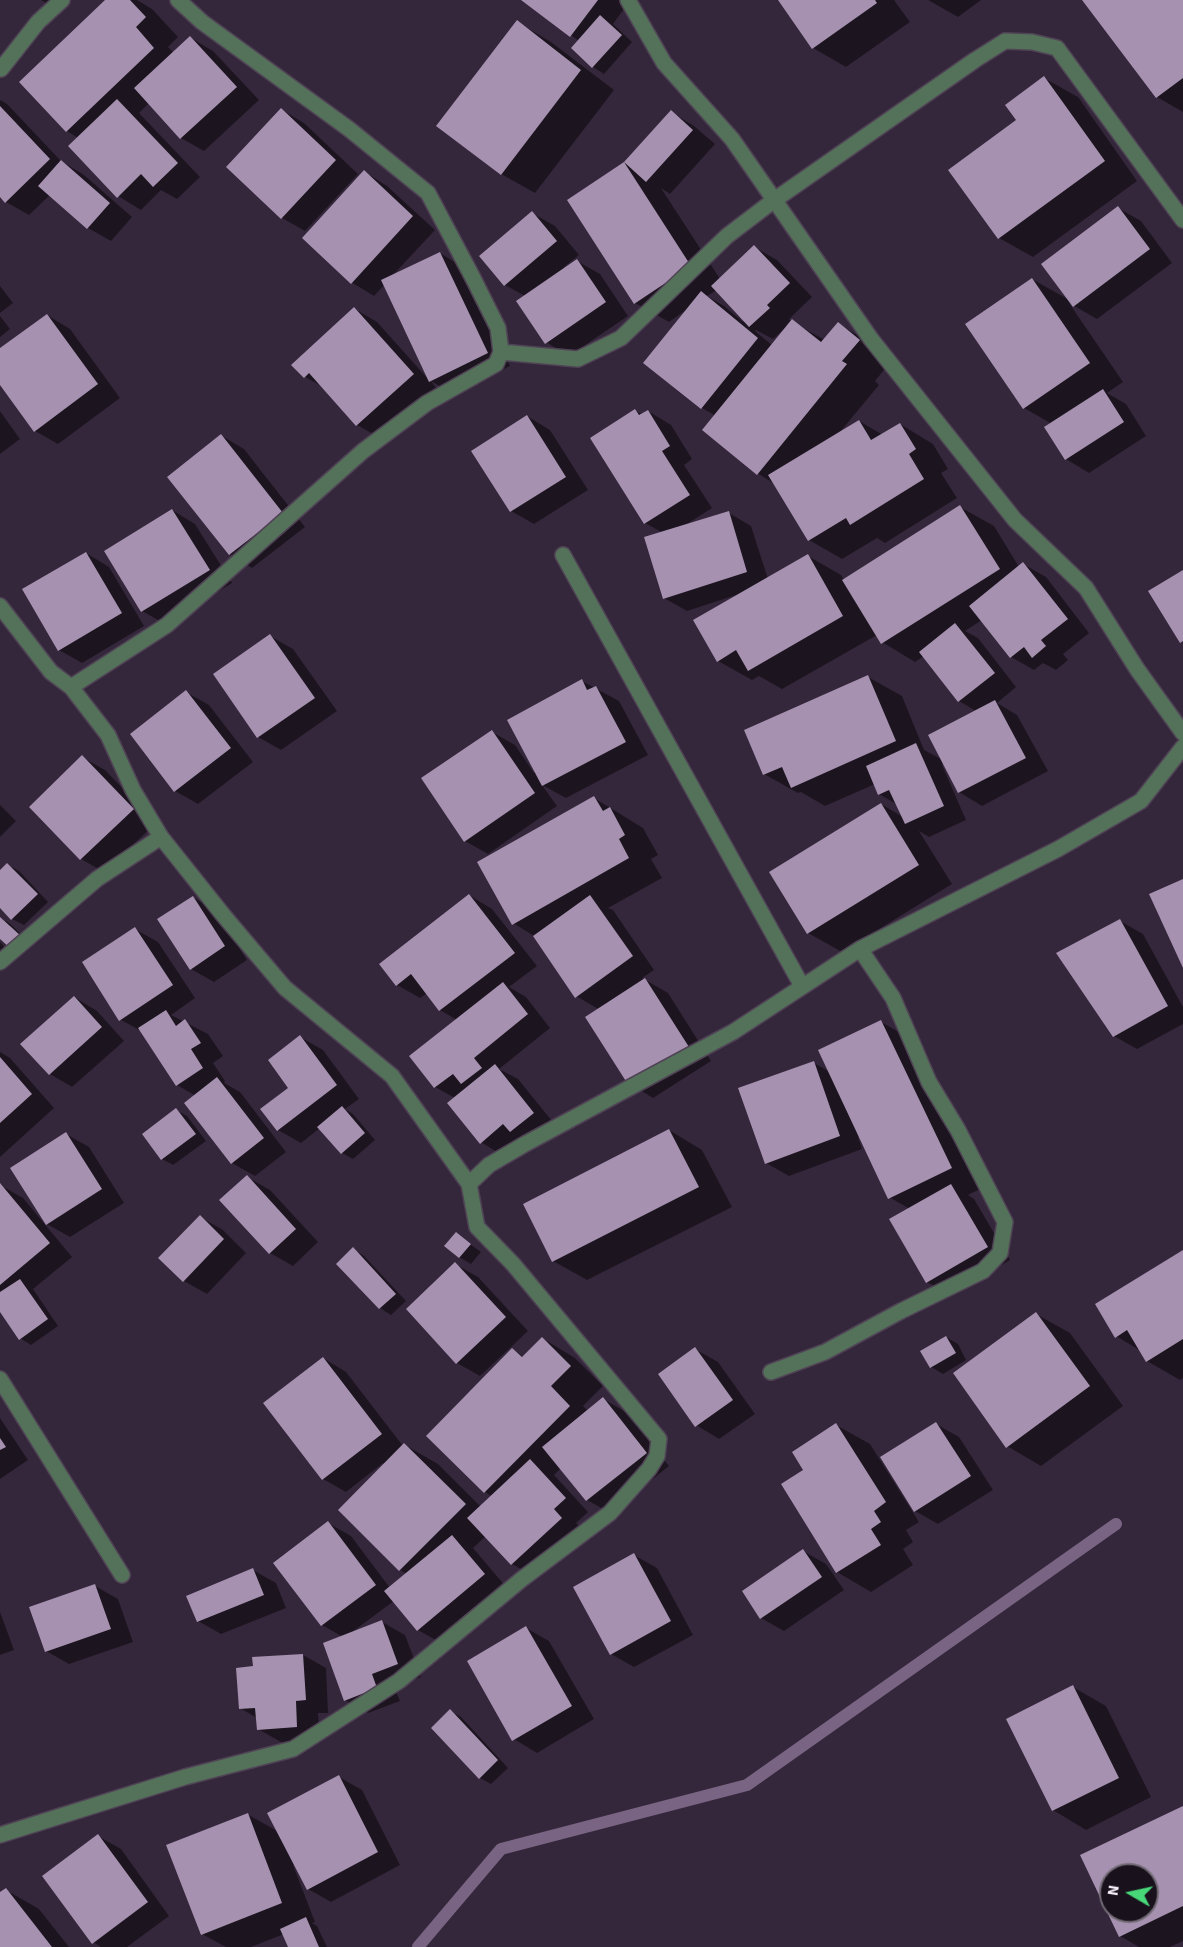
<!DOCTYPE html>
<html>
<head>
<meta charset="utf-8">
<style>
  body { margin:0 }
  #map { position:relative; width:1183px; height:1947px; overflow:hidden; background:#35273b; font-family:"Source Sans 3",sans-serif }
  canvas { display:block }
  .north { position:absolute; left:1099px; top:1863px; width:60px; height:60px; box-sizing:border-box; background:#19121c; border:2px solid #716a75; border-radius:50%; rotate:279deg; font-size:16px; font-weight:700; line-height:24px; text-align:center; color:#f6edfb }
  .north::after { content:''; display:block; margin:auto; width:21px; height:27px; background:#47d779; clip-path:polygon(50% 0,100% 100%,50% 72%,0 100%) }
</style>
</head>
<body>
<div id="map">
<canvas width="1183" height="1947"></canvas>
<div class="north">N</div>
</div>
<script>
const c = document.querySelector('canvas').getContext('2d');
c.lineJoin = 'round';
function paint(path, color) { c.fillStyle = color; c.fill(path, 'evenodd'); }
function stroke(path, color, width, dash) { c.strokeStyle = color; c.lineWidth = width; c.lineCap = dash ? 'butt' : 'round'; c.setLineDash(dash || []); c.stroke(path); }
paint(new Path2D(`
  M 41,0 L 71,0 L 60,11 Z
  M 107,0 L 137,0 L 152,9 L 178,37 L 168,47 L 174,53 L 191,38 L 213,51 L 259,100 L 204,151 L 181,138 L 149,103 L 139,113 L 200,177 L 177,199 L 161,190 L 141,210 L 118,196 L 78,138 L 67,131 Z
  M 524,0 L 627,0 L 629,2 L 613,24 L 632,42 L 604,74 L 593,67 L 573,48 L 579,41 Z
  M 780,0 L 894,0 L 910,22 L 846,67 L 813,48 Z
  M 928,0 L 981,0 L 958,17 Z
  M 1084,0 L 1183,0 L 1183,112 L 1157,97 Z
  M 517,22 L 551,42 L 614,90 L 535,193 L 501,174 Z
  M 1044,78 L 1078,97 L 1137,181 L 1033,257 L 999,238 L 1018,121 Z
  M 0,100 L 7,104 L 61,161 L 84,175 L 132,217 L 111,241 L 88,228 L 50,195 L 29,215 L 6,202 L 0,195 Z
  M 282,110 L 304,123 L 358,174 L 305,231 L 282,218 Z
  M 671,112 L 694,126 L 715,144 L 670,194 L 661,188 L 720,279 L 754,247 L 777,260 L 812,297 L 789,319 L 792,322 L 825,340 L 838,324 L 871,343 L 892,360 L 875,381 L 879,385 L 840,432 L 859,421 L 883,435 L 900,424 L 933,444 L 948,469 L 941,473 L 957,498 L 885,543 L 877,538 L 842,559 L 809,540 L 775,484 L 757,473 L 716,416 L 702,408 L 646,362 L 686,310 L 669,322 L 635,303 L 625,164 ZM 717,290 L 745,321 L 743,322 L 724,306 L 707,296 ZM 756,330 L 773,339 L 783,330 L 785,331 L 773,346 L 755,331 Z
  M 365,172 L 387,186 L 435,230 L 393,275 L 440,253 L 463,267 L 510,366 L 453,394 L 431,381 L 436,388 L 380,438 L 357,425 L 325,388 L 305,377 L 355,309 L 377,322 L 429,380 L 385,284 L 374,296 L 351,282 Z
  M 1118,208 L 1141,221 L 1172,263 L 1097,319 L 1069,303 L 1123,382 L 1107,393 L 1126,404 L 1146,436 L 1089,473 L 1066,459 L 1046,428 L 1052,424 L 1024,408 L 1032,279 L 1071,301 Z
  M 532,213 L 555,226 L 579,255 L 564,267 L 565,269 L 577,261 L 600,274 L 628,316 L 569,356 L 546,342 L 525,296 L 505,285 Z
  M 0,286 L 13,303 L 0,313 Z
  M 47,315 L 70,329 L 120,398 L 58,444 L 35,431 L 0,383 L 0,350 Z
  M 0,316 L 10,329 L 0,337 Z
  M 0,411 L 20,439 L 0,454 Z
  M 635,411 L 642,414 L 648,411 L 671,425 L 692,459 L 684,465 L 712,508 L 687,524 L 729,513 L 751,526 L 768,579 L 808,556 L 841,575 L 844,580 L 960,507 L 994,526 L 1019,567 L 1023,564 L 1046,577 L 1089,633 L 1063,654 L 1068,660 L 1056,670 L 1043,663 L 1034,670 L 1011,657 L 982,620 L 965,631 L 978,638 L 1016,687 L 997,703 L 1017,715 L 1048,771 L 982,806 L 959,792 L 944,764 L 942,765 L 966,820 L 929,837 L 919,831 L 952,884 L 842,952 L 808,933 L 881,804 L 903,817 L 898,805 L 879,794 L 875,784 L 825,806 L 801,792 L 798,793 L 764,774 L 868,677 L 902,696 L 924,750 L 943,760 L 976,711 L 959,701 L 924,656 L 915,662 L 882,642 L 877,635 L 782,689 L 759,676 L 752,680 L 718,661 L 736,595 L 687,611 L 664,598 L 663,533 L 645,523 Z
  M 527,416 L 550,430 L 588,490 L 534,524 L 511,511 Z
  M 222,436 L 244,449 L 305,527 L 252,568 L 230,554 Z
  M 172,510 L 195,524 L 232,583 L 165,624 L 142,611 Z
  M 86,553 L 109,567 L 144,626 L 82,663 L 59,650 Z
  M 270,636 L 293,649 L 337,711 L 281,750 L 258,737 Z
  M 582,681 L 619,701 L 648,755 L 566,798 L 542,785 L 557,806 L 488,854 L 465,841 L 492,732 L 515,745 L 534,773 Z
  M 186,692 L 209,705 L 253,762 L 198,804 L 175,791 L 132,734 Z
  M 82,757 L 105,770 L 156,823 L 104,872 L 81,859 L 31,807 Z
  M 594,798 L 643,828 L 658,855 L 651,859 L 662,878 L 608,908 L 613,910 L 654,970 L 642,978 L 668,993 L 711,1061 L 653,1098 L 630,1084 L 600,1010 L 576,996 L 534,936 L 513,923 Z
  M 0,805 L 16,821 L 0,837 Z
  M 8,865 L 19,871 L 48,902 L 24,925 L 12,919 L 0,906 L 0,872 Z
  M 469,895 L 492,909 L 537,966 L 509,987 L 526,997 L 550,1028 L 499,1069 L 518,1079 L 556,1126 L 503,1156 L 481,1142 L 455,1098 L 435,1087 L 457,1020 L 440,1010 L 427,993 L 420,998 L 397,985 Z
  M 193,897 L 216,911 L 247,960 L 214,982 L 191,969 Z
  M 0,918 L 9,923 L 31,943 L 22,953 L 0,937 Z
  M 1120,921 L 1143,934 L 1183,1007 L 1183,1024 L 1137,1049 L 1114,1036 Z
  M 135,929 L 158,942 L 195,998 L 171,1015 L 208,1034 L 223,1056 L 213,1063 L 225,1081 L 224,1083 L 240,1092 L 286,1152 L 255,1176 L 232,1163 L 186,1103 L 196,1096 L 177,1085 L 143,1032 L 121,1020 Z
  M 0,942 L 11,954 L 0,964 Z
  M 74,997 L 97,1011 L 124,1041 L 72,1087 L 50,1074 Z
  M 881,1022 L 915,1041 L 984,1187 L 968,1195 L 974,1199 L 1010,1260 L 950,1295 L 927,1282 L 910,1209 L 889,1197 L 860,1136 L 858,1137 L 862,1149 L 789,1176 L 766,1163 L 814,1063 L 830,1072 Z
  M 300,1037 L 323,1050 L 359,1099 L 345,1109 L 353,1114 L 375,1140 L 353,1159 L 342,1153 L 320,1128 L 301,1143 L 278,1130 L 290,1088 Z
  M 0,1052 L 10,1058 L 54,1108 L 0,1157 Z
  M 176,1110 L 187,1116 L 206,1141 L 173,1165 L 162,1159 Z
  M 669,1130 L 702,1150 L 732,1207 L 587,1280 L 553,1261 Z
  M 66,1134 L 89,1147 L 124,1203 L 70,1237 L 45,1223 Z
  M 247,1177 L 270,1190 L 318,1242 L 293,1266 L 270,1253 Z
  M 0,1185 L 23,1198 L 72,1257 L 33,1289 L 58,1326 L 31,1345 L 20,1338 L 0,1309 Z
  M 200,1217 L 223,1230 L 246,1253 L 207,1294 L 184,1281 Z
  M 456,1234 L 481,1252 L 471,1264 L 459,1257 Z
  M 353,1249 L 364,1256 L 406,1301 L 391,1315 L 380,1308 L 338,1264 Z
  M 1183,1252 L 1183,1378 L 1180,1380 L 1147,1361 L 1141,1351 L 1116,1336 Z
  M 455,1264 L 478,1277 L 528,1331 L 480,1376 L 457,1363 Z
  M 1036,1314 L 1070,1333 L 1123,1406 L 1041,1466 L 1007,1446 Z
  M 946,1337 L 958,1344 L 966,1360 L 943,1374 L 931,1367 L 922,1352 Z
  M 542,1338 L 575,1358 L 603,1386 L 583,1406 L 588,1411 L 603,1399 L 626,1412 L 669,1466 L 610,1513 L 587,1500 L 561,1468 L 554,1475 L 588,1512 L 576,1523 L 584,1532 L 535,1577 L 512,1564 L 486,1536 L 473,1548 L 507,1588 L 441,1643 L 418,1630 L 394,1601 L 352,1632 L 382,1622 L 405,1635 L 421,1677 L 394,1687 L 400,1701 L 368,1713 L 345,1700 L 343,1637 L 322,1625 L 328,1523 L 351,1536 L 390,1588 L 407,1574 L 400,1570 L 384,1465 L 383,1463 L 346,1492 L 323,1479 L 265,1403 L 323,1358 L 346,1372 L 403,1446 L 405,1445 L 438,1464 L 481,1507 L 493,1497 L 485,1492 L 513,1350 L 524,1357 Z
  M 695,1349 L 718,1362 L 755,1414 L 719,1439 L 696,1425 Z
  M 0,1418 L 28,1460 L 0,1479 Z
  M 936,1424 L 959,1437 L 993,1490 L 938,1524 L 915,1511 Z
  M 836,1425 L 870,1444 L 919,1522 L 906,1530 L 913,1542 L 903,1549 L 913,1565 L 871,1592 L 837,1572 L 805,1470 Z
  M 803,1551 L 826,1564 L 844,1590 L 784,1631 L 761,1618 Z
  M 634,1555 L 657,1568 L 693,1635 L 634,1667 L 611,1654 Z
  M 253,1570 L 276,1583 L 286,1608 L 221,1634 L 198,1621 Z
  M 95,1586 L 118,1599 L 133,1642 L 69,1664 L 46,1651 Z
  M 0,1612 L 14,1650 L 0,1655 Z
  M 526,1628 L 549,1641 L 594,1719 L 537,1753 L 514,1739 Z
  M 303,1655 L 326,1668 L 328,1713 L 318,1713 L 320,1740 L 281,1742 L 258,1729 L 257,1718 L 240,1708 L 254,1668 Z
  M 1073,1687 L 1106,1706 L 1151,1797 L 1086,1830 L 1053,1810 Z
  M 450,1711 L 461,1717 L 508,1768 L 491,1784 L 480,1778 L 433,1728 Z
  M 339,1777 L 362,1790 L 400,1865 L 331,1902 L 308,1889 L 295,1864 L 293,1865 L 315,1922 L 312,1923 L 317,1926 L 327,1947 L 290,1947 L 284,1934 L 251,1947 L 226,1947 L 202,1934 L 247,1814 L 279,1832 Z
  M 1183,1807 L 1183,1941 L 1170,1947 L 1139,1947 L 1120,1936 L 1082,1855 ZM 1111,1875 L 1147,1875 L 1147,1911 L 1111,1911 Z
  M 98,1836 L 121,1849 L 169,1916 L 127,1947 L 101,1947 L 93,1942 Z
  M 6,1890 L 39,1909 L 69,1947 L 0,1947 L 0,1894 Z`), '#0007');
stroke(new Path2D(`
  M 418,1947 L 501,1849 L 747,1785 L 1116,1524`), '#796583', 12);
paint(new Path2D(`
  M 105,0 L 130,0 L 146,17 L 136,27 L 154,48 L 66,132 L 19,82 Z
  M 521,0 L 598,0 L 570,37 Z
  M 778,0 L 875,0 L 877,3 L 812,49 Z
  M 1082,0 L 1183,0 L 1183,78 L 1156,98 Z
  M 600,15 L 622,35 L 592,68 L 571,48 Z
  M 517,20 L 581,70 L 501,175 L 436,126 Z
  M 190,36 L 237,87 L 180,139 L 134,88 Z
  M 1044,76 L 1105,161 L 998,239 L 948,170 L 1016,120 L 1005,105 Z
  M 117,99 L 178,163 L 153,187 L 141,174 L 117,198 L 68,146 Z
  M 0,106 L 50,159 L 5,203 L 0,197 Z
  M 281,108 L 336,160 L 281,219 L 226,167 Z
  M 671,110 L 693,130 L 646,182 L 624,162 L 691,266 L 634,304 L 567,200 L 624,162 Z
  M 61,160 L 110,203 L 87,229 L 38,186 Z
  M 364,170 L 413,216 L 351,284 L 302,238 Z
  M 1118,206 L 1150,249 L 1073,307 L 1041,264 Z
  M 532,211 L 557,241 L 504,286 L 479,256 Z
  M 754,245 L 790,283 L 767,305 L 770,308 L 749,327 L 711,286 Z
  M 440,252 L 488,353 L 429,382 L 381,280 Z
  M 577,259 L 606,302 L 545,344 L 516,301 Z
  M 1032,278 L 1090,363 L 1023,409 L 965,324 Z
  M 701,291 L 758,338 L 701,409 L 643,363 Z
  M 354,307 L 414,374 L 356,426 L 309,373 L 304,378 L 291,365 Z
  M 47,314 L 98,384 L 34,432 L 0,385 L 0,348 Z
  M 792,319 L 821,342 L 838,322 L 860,340 L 842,361 L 847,364 L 757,475 L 702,430 Z
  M 1103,389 L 1124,422 L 1065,460 L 1044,427 Z
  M 635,409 L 639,415 L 648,410 L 670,446 L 662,451 L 690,495 L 644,524 L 590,438 Z
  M 527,415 L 566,477 L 510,512 L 471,451 Z
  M 859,420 L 871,440 L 900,423 L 916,449 L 909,454 L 924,479 L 850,525 L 846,518 L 808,541 L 768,475 Z
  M 221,434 L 283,513 L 229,555 L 167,477 Z
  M 960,505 L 1000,569 L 881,644 L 842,580 Z
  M 172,509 L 210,570 L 141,612 L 104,551 Z
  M 729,511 L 747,572 L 663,599 L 644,537 Z
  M 86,552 L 122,613 L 58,651 L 22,589 Z
  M 808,554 L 843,616 L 748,671 L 736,650 L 717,662 L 693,620 Z
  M 1023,562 L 1068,619 L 1041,640 L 1046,646 L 1032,658 L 1024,647 L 1010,658 L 969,606 Z
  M 1183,570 L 1183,641 L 1180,643 L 1148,591 Z
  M 955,623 L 995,673 L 958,702 L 919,652 Z
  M 270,634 L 315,698 L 257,738 L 213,674 Z
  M 868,675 L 896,741 L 791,788 L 782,767 L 763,775 L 744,730 Z
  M 582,679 L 587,690 L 596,686 L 626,742 L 542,786 L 507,720 Z
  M 186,690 L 231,748 L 174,792 L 130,734 Z
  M 995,700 L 1026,758 L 958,793 L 928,735 Z
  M 492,730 L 535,793 L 464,842 L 421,778 Z
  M 916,743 L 944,806 L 905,824 L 889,790 L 878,795 L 866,766 Z
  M 82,755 L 134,809 L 80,860 L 29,807 Z
  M 594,796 L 603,811 L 610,807 L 625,835 L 619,839 L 629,858 L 512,925 L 477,862 Z
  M 881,803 L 919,865 L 807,934 L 769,872 Z
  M 7,863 L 38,894 L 11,920 L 0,908 L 0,870 Z
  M 1183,879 L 1183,968 L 1149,894 Z
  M 469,894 L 515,953 L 439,1011 L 411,974 L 396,986 L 379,964 Z
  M 590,895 L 633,956 L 575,998 L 533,936 Z
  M 193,896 L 225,946 L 190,970 L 157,919 Z
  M 0,917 L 21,936 L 10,948 L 0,939 Z
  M 1120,919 L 1168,1006 L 1113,1037 L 1056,953 Z
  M 135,927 L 173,985 L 119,1021 L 82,962 Z
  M 645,978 L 689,1047 L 629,1086 L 585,1017 Z
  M 503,982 L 528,1014 L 474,1058 L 482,1068 L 461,1084 L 453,1074 L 434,1088 L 409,1056 Z
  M 74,996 L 102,1027 L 49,1075 L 20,1044 Z
  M 166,1010 L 176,1026 L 185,1019 L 201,1043 L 191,1049 L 203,1068 L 176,1086 L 138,1028 Z
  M 881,1020 L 952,1168 L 888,1199 L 818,1050 Z
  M 300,1035 L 337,1085 L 277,1131 L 260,1109 L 288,1088 L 268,1060 Z
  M 0,1057 L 32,1094 L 0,1123 Z
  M 814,1061 L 840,1136 L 765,1164 L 738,1088 Z
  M 495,1064 L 534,1113 L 510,1132 L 503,1124 L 480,1144 L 447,1103 Z
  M 217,1077 L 264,1138 L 231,1164 L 184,1103 Z
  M 342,1106 L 365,1133 L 341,1154 L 317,1127 Z
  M 176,1108 L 196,1134 L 161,1160 L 142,1134 Z
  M 669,1129 L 699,1187 L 552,1262 L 523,1204 Z
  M 66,1132 L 102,1189 L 46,1225 L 10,1168 Z
  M 247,1175 L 296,1229 L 269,1254 L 219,1200 Z
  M 0,1183 L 50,1243 L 0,1285 Z
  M 951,1184 L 988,1247 L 926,1283 L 889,1219 Z
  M 200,1215 L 224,1239 L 183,1282 L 158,1258 Z
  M 456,1232 L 471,1244 L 459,1258 L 444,1246 Z
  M 353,1247 L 396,1294 L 379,1309 L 336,1264 Z
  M 1183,1250 L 1183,1339 L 1146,1362 L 1127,1330 L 1115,1338 L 1095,1304 Z
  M 455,1262 L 506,1317 L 456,1364 L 406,1309 Z
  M 20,1279 L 48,1319 L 19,1340 L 0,1312 L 0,1292 Z
  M 1036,1312 L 1090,1386 L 1006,1448 L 953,1373 Z
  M 946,1336 L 956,1353 L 930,1368 L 920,1351 Z
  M 542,1337 L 571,1366 L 551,1386 L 570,1406 L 484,1493 L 426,1436 L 512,1348 L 522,1357 Z
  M 695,1347 L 733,1400 L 695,1427 L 658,1374 Z
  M 323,1357 L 382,1434 L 322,1480 L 263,1403 Z
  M 603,1397 L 647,1453 L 586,1501 L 542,1447 Z
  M 936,1422 L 971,1476 L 914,1512 L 880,1457 Z
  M 836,1423 L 886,1502 L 874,1511 L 881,1522 L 871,1529 L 881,1545 L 836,1573 L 781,1484 L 803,1470 L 792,1452 Z
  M 0,1438 L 6,1447 L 0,1450 Z
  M 404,1443 L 466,1504 L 399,1571 L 338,1510 Z
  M 530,1459 L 566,1498 L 554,1509 L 562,1518 L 511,1565 L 467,1518 Z
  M 328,1521 L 376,1585 L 321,1626 L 273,1563 Z
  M 452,1535 L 485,1574 L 417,1631 L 384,1591 Z
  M 803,1549 L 822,1577 L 760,1619 L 742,1591 Z
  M 634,1553 L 671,1621 L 610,1655 L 573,1587 Z
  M 253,1568 L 264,1595 L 197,1622 L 186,1596 Z
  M 95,1584 L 111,1629 L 45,1652 L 29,1607 Z
  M 382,1620 L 398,1664 L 372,1674 L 377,1688 L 344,1701 L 323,1643 Z
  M 526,1626 L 572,1706 L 512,1741 L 467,1661 Z
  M 303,1654 L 306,1700 L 296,1701 L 297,1727 L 257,1730 L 255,1708 L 239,1709 L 236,1668 L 253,1666 L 252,1657 Z
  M 1073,1685 L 1119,1778 L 1052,1811 L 1006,1719 Z
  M 450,1709 L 498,1760 L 479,1779 L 431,1728 Z
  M 339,1775 L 378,1852 L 307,1890 L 267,1813 Z
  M 1183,1806 L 1183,1906 L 1119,1937 L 1080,1855 ZM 1111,1875 L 1147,1875 L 1147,1911 L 1111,1911 Z
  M 248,1813 L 282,1903 L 201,1935 L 166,1845 Z
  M 98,1834 L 148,1902 L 92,1944 L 42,1876 Z
  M 6,1888 L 52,1947 L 0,1947 L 0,1892 Z
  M 306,1917 L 319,1947 L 288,1947 L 280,1929 Z`), '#a691b0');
const minor = new Path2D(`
  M 178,0 L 202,22 L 349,129 L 428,193 L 473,278 L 498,328 L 501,352 L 496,364 L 427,403 L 363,451 L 167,625 L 71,687 L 108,735 L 133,790 L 161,837 L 224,916 L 285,988 L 392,1076 L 469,1184
  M 628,0 L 664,63 L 732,139 L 871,339 L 1015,520 L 1086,588 L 1137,669 L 1183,733
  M 1,69 L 38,22 L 62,0
  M 501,352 L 578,359 L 621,338 L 727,236 L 773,201 L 975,60 L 1005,41 L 1032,42 L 1057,48 L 1183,220
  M 563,555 L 802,986
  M 0,606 L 51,672 L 71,687
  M 0,962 L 97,879 L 161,837
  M 771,1372 L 825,1352 L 901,1311 L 983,1271 L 1000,1253 L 1005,1222 L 958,1130 L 929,1082 L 893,998 L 860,949
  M 0,1379 L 122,1575
  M 0,1835 L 185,1777 L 293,1749 L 399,1681 L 522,1579 L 610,1513 L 649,1469 L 657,1456 L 659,1439 L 513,1264 L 477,1227 L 469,1184 L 489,1165 L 525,1144 L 733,1032 L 860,949 L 1058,849 L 1141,801 L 1183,747`);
stroke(minor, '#504356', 18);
stroke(minor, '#54715a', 15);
</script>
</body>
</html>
